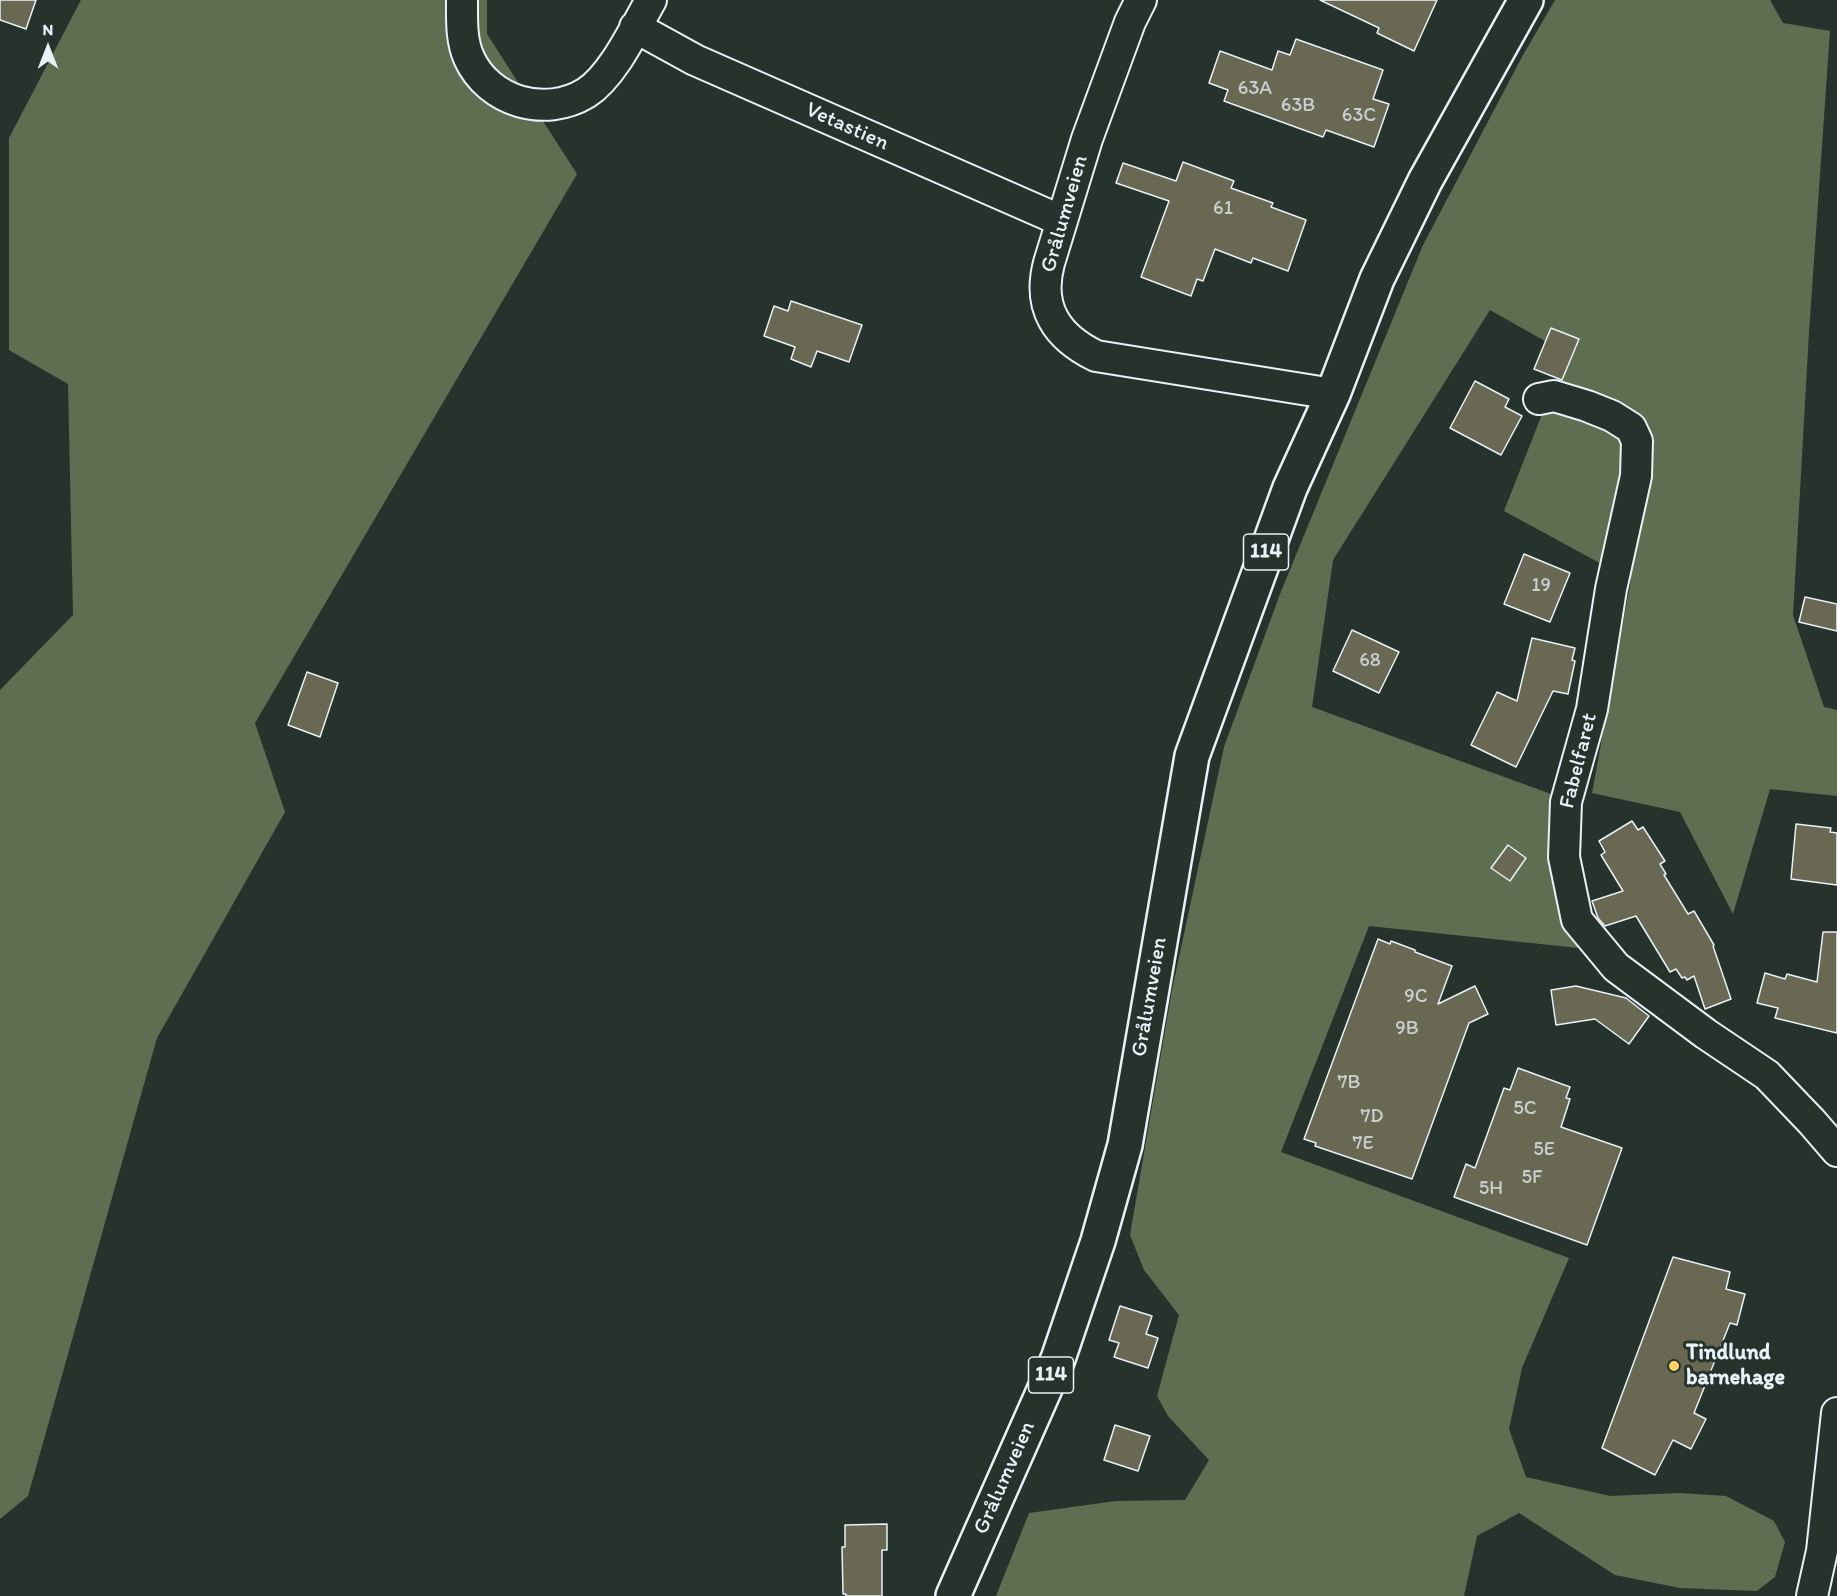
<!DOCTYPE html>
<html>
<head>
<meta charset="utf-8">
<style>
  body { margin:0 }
  #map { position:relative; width:1837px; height:1596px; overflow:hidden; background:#26332d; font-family:Itim,sans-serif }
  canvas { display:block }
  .north { position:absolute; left:18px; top:18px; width:60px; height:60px; -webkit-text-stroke:4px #26332d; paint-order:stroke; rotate:0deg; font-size:16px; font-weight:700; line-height:24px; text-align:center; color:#e8f1f8 }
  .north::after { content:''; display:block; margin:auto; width:21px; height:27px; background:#e8f1f8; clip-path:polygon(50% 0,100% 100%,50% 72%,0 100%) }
</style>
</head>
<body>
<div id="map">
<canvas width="1837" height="1596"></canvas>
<div class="north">N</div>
</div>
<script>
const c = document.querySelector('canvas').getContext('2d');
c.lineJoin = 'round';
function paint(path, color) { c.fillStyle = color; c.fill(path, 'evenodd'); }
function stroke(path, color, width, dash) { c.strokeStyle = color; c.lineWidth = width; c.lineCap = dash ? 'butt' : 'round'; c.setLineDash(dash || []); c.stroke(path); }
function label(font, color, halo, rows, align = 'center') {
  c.font = font + ' Itim,sans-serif'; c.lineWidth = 6; c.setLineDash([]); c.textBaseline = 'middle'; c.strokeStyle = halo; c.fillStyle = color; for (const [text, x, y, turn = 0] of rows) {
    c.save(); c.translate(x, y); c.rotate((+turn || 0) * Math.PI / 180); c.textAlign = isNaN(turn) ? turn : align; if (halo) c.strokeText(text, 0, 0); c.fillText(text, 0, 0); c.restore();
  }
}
paint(new Path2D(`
  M 81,0 L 487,0 L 487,34 L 577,174 L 255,723 L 285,812 L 157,1038 L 28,1496 L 0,1519 L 0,690 L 73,615 L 68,384 L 9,350 L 9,138 Z
  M 1555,0 L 1770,0 L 1783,23 L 1830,31 L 1809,332 L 1793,615 L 1824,707 L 1837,710 L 1837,796 L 1770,789 L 1733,914 L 1680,812 L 1592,793 L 1631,580 L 1504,511 L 1566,353 L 1490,310 L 1333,560 L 1312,707 L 1551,794 L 1556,878 L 1588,949 L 1369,926 L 1281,1152 L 1569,1258 L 1522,1368 L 1509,1429 L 1526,1477 L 1610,1496 L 1680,1493 L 1726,1496 L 1774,1521 L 1785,1542 L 1775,1577 L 1757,1591 L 1680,1588 L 1615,1575 L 1519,1513 L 1477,1536 L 1464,1596 L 996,1596 L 1029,1513 L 1116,1501 L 1185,1500 L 1209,1460 L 1168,1416 L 1157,1396 L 1179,1315 L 1144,1270 L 1130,1235 L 1172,990 L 1224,747 L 1280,594 L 1423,245 L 1523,55 Z`), '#5e6f51');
const building = new Path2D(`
  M 0,0 L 36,0 L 26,29 L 0,20 Z
  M 1320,0 L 1437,0 L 1414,51 L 1377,33 L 1379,28 Z
  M 1296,39 L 1383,70 L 1373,99 L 1389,104 L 1374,147 L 1326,130 L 1323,137 L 1224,101 L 1228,90 L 1209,83 L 1220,51 L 1272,70 L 1278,51 L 1290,55 Z
  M 1183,162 L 1234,181 L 1231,188 L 1273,203 L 1271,207 L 1306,220 L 1288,271 L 1253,258 L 1251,263 L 1215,249 L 1203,281 L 1197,279 L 1191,296 L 1141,277 L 1169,201 L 1116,183 L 1123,163 L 1176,181 Z
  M 791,301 L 862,325 L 849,362 L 817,351 L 811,367 L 791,359 L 795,347 L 764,336 L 774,306 L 788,311 Z
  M 1551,328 L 1579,339 L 1562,380 L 1534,369 Z
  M 1475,381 L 1509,399 L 1505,407 L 1522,416 L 1501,455 L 1450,428 Z
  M 1524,554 L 1570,573 L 1550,622 L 1504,604 Z
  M 1805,597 L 1837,604 L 1837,631 L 1799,622 Z
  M 1352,630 L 1399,652 L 1379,693 L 1333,671 Z
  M 1532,638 L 1575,648 L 1572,660 L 1575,661 L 1568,694 L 1553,691 L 1516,767 L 1471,745 L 1497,692 L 1517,701 Z
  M 307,672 L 338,683 L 320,737 L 288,725 Z
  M 1632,821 L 1638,830 L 1643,827 L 1665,861 L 1660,864 L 1666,874 L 1664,875 L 1688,914 L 1694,911 L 1714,945 L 1713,946 L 1731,999 L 1705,1009 L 1694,976 L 1687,980 L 1685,977 L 1682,978 L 1676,969 L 1670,972 L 1636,916 L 1605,926 L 1598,918 L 1592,901 L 1623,891 L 1601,855 L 1605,852 L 1599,841 Z
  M 1796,824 L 1831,828 L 1830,832 L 1837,833 L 1837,885 L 1791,879 Z
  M 1508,845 L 1526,858 L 1510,881 L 1491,868 Z
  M 1823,932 L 1837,932 L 1837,1033 L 1775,1018 L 1778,1008 L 1757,1003 L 1765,973 L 1785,979 L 1787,974 L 1817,982 Z
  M 1378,939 L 1390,944 L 1391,941 L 1415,950 L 1415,952 L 1452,966 L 1438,1004 L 1475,986 L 1488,1014 L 1469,1023 L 1412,1179 L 1315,1146 L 1316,1143 L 1304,1139 Z
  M 1576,986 L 1626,998 L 1649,1016 L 1629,1044 L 1595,1019 L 1556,1025 L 1551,990 Z
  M 1518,1068 L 1570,1087 L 1566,1098 L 1570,1099 L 1561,1127 L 1622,1148 L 1587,1245 L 1454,1197 L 1466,1164 L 1475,1168 L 1504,1088 L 1510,1090 Z
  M 1673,1257 L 1730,1272 L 1726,1289 L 1745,1294 L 1737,1325 L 1730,1323 L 1694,1413 L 1706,1419 L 1691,1449 L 1673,1440 L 1655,1475 L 1602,1448 Z
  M 1120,1306 L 1152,1316 L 1146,1334 L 1158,1338 L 1148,1368 L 1114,1357 L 1119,1343 L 1109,1340 Z
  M 1115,1425 L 1150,1436 L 1138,1471 L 1104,1460 Z
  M 887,1524 L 887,1550 L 882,1550 L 882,1596 L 846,1596 L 846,1594 L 843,1594 L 842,1547 L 845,1547 L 845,1525 Z`);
paint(building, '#696853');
stroke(building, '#e8f1f8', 1.5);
const minor = new Path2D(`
  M 462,0 C 462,20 461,40 469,58 C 489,102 545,118 586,93 C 613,76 635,28 651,0
  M 1141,0 L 1130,22 L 1087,139 L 1049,263 C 1037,308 1057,337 1096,356 L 1333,394
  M 635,27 L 695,60 L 1062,221
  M 1539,399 L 1554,396 L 1587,406 L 1612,416 L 1631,428 L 1637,441 L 1636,476 L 1611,589 L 1592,709 L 1566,802 L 1564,857 L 1577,920 L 1616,967 L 1706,1034 L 1767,1075 L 1812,1122 L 1837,1151
  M 1812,1596 L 1822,1551 L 1837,1413`);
const primary = new Path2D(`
  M 953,1596 L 1058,1359 L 1098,1241 L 1125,1145 L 1192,756 L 1290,488 L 1333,394 L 1377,279 L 1425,181 L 1526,0`);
stroke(minor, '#e8f1f8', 34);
stroke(primary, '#e8f1f8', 38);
stroke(minor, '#26332d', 30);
stroke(primary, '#26332d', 33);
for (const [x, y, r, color] of [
  [1674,1366,6,"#ffd166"]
]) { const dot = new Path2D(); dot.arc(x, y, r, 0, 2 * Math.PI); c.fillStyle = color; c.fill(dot); stroke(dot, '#26332d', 2); }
label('20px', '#c8cfcf', null, [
  ["63A",1255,89],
  ["63B",1298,106],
  ["63C",1359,116],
  ["61",1223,209],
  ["19",1541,586],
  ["68",1370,661],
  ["9C",1416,997],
  ["9B",1407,1029],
  ["7B",1349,1083],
  ["5C",1525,1109],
  ["7D",1372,1117],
  ["7E",1363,1144],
  ["5E",1544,1150],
  ["5F",1532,1178],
  ["5H",1491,1189]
]);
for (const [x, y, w] of [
  [1266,552,45],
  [1051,1375,45]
]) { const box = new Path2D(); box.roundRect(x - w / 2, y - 18, w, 36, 4.5); c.fillStyle = '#26332d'; c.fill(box); stroke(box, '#e8f1f8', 1.5); }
label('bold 21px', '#e8f1f8', null, [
  ["114",1266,552],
  ["114",1051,1375]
]);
label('22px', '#e8f1f8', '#26332d', [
  ["Vetastien",847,127,24],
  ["Grålumveien",1065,214,-74],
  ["Fabelfaret",1579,761,-76],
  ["Grålumveien",1150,997,-80],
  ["Grålumveien",1005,1478,-66]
]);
label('bold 22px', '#e8f1f8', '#26332d', [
  ["Tindlund",1686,1353],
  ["barnehage",1686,1378]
], 'left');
</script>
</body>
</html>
